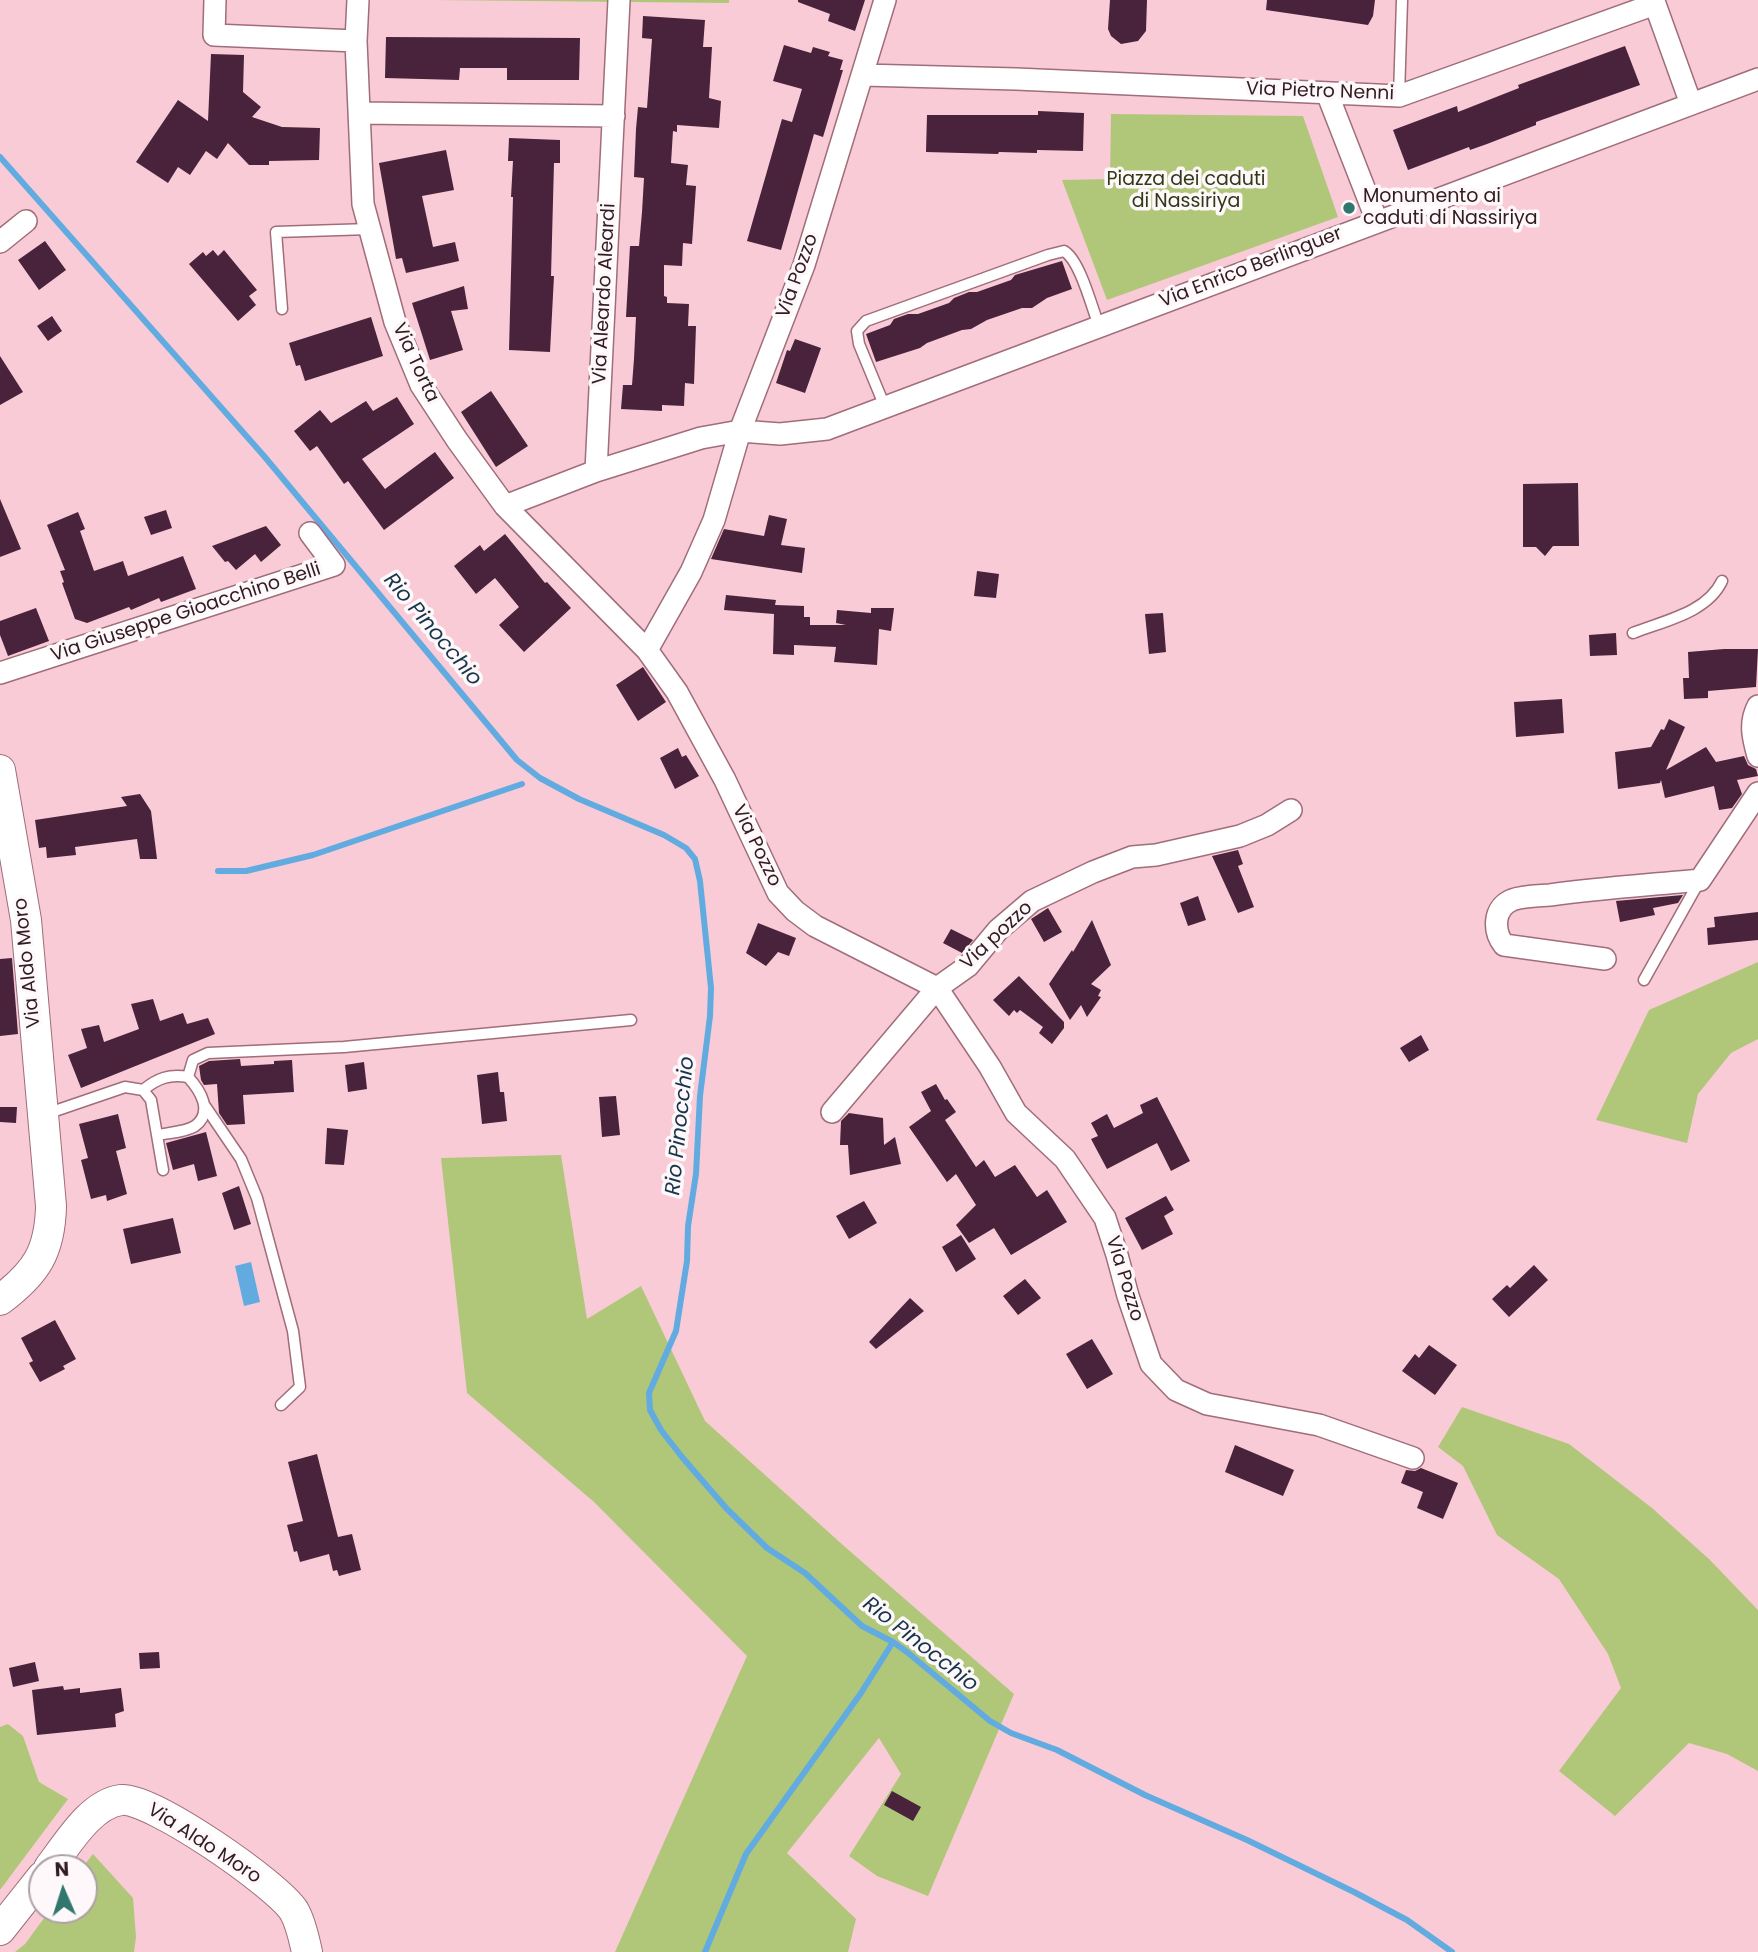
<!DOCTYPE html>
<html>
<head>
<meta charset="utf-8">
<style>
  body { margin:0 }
  #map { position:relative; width:1758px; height:1952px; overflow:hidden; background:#f9cbd6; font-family:Poppins,sans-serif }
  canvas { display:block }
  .north { position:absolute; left:28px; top:1854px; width:70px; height:70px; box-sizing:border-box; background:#fef8fa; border:2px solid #aca0a3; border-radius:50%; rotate:357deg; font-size:19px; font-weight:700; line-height:28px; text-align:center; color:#301c21 }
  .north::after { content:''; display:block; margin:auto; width:24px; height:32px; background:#32776d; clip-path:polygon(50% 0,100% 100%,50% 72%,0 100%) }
</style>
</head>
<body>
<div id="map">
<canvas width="1758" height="1952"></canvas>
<div class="north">N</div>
</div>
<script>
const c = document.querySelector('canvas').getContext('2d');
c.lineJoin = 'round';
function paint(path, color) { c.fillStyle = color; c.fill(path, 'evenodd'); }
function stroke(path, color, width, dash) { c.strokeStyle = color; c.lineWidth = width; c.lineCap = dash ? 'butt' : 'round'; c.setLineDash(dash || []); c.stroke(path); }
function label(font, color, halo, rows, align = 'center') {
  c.font = font + ' Poppins,sans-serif'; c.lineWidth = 7; c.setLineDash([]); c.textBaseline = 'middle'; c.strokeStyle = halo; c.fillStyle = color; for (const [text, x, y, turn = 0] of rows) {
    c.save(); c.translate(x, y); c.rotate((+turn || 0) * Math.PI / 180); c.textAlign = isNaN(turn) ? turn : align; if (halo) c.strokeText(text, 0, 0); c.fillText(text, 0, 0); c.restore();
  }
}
paint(new Path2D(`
  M 433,0 L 729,0 L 729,3 Z
  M 1111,114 L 1303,116 L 1338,217 L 1107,300 L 1062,180 L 1110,179 Z
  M 1758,962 L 1758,1039 L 1731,1053 L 1698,1094 L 1687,1143 L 1596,1120 L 1649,1010 Z
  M 561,1155 L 587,1319 L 641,1286 L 705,1421 L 844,1546 L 1014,1694 L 928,1896 L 877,1876 L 849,1856 L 901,1774 L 879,1738 L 787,1853 L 856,1919 L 848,1952 L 615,1952 L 747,1656 L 594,1502 L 467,1393 L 441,1158 Z
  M 1462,1407 L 1569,1444 L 1652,1508 L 1709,1559 L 1758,1610 L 1758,1771 L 1727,1754 L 1689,1743 L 1615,1816 L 1559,1771 L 1621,1688 L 1608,1654 L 1559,1579 L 1497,1535 L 1463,1466 L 1438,1447 Z
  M 8,1724 L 23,1736 L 39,1782 L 68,1799 L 0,1890 L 0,1727 Z
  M 93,1854 L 133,1898 L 136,1937 L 134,1952 L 15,1952 L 25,1944 L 50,1910 L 84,1910 L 82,1868 Z`), '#b0c77a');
paint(new Path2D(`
  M 251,1262 L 260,1302 L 244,1306 L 235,1266 Z`), '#62abe1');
stroke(new Path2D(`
  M 0,157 L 264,456 L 517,760 L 540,778 L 579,799 L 664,835 L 686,848 L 695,859 L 700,881 L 711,988 L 710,1016 L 700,1096 L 696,1174 L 688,1226 L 687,1261 L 676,1331 L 649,1393 L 650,1410 L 661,1430 L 682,1457 L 726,1508 L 767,1548 L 805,1573 L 862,1626 L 893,1642 L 907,1652 L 990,1721 L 1011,1733 L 1057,1750 L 1145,1795 L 1247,1840 L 1354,1892 L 1407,1920 L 1452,1952
  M 218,871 L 246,871 L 313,855 L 522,784
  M 705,1952 L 746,1854 L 861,1693 L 893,1642`), '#62abe1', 6);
paint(new Path2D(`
  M 798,0 L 865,0 L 855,31 L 828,21 L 830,14 L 798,2 Z
  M 1110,0 L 1147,0 L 1146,31 L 1138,41 L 1121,44 L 1111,36 L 1108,29 Z
  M 1267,0 L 1375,0 L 1373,16 L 1368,25 L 1266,10 Z
  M 643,16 L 705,20 L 703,47 L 712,47 L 709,98 L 721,101 L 719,128 L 677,125 L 677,132 L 673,131 L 671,163 L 688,165 L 686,185 L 696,186 L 692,244 L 683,243 L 682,266 L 664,265 L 664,296 L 667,297 L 667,303 L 689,304 L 688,326 L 696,326 L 694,384 L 685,383 L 684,406 L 662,405 L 662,411 L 621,409 L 623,385 L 632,385 L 634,359 L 636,317 L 626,317 L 630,246 L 639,246 L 642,212 L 644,178 L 634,177 L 636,129 L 638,107 L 647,108 L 652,39 L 642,38 Z
  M 386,37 L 580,38 L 579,80 L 507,80 L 507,68 L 460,68 L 459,80 L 385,78 Z
  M 784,45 L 811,53 L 813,47 L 830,52 L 828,56 L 843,60 L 840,70 L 843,70 L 823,137 L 814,134 L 781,250 L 747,241 L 782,119 L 792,122 L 802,89 L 773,81 Z
  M 1625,46 L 1640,85 L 1536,122 L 1536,125 L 1487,144 L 1470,150 L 1469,147 L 1408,170 L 1393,130 L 1457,106 L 1458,112 L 1519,88 L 1518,85 Z
  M 211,54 L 244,55 L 243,92 L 261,107 L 252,117 L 282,127 L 320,128 L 319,160 L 269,161 L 269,165 L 249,165 L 228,143 L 217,159 L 206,151 L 190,175 L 178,167 L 168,183 L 136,162 L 178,100 L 208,121 Z
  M 1038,111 L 1084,113 L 1083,151 L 1037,150 L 1037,153 L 999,152 L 998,154 L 926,152 L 927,115 L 1038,115 Z
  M 509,138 L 560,140 L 560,163 L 554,163 L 551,276 L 554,276 L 550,352 L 509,350 L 513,197 L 511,197 L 513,161 L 508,161 Z
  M 446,150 L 454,190 L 422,196 L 433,247 L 455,242 L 459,261 L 406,273 L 402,258 L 396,259 L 379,163 Z
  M 45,241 L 66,270 L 39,290 L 18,260 Z
  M 213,250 L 218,256 L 224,250 L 257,290 L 249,296 L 256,305 L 238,321 L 189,264 L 203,252 L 206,256 Z
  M 1062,261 L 1072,289 L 1047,298 L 1032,308 L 1022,308 L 987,320 L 971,329 L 962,330 L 927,343 L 920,348 L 876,362 L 866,334 L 890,325 L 894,319 L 908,314 L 918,314 L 949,303 L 954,298 L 969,292 L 977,292 L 1011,280 L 1015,275 Z
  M 464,286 L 468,309 L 451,311 L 463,350 L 430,360 L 412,303 Z
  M 52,316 L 62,331 L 48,341 L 37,326 Z
  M 371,317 L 383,356 L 305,381 L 300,365 L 296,366 L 289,343 Z
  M 795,339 L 821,348 L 805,393 L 776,383 L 787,350 L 790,351 Z
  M 0,356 L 23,392 L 0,405 Z
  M 491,391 L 528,446 L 496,467 L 461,412 Z
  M 397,397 L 414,424 L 362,459 L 385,489 L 435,452 L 454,478 L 384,530 L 348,481 L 344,484 L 317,446 L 310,451 L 294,431 L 320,410 L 331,423 L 366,401 L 373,411 Z
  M 1578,483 L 1579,546 L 1553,546 L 1545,556 L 1536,547 L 1523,547 L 1523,484 Z
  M 0,499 L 21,549 L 0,557 Z
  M 166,510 L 172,528 L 151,535 L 144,517 Z
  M 78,512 L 85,529 L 80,531 L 94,571 L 123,561 L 128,576 L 183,556 L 196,589 L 161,602 L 159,598 L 131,610 L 129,607 L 87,623 L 75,619 L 62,583 L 64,582 L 60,571 L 65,570 L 47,525 Z
  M 769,515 L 787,519 L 781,545 L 805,548 L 802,573 L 711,559 L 724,529 L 764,536 Z
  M 266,526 L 281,545 L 261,562 L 255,554 L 236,570 L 228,561 L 225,562 L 212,546 Z
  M 505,534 L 545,583 L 547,582 L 571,608 L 524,652 L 499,625 L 519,607 L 495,578 L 476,594 L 454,566 L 480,545 L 484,551 Z
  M 977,571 L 999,574 L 996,598 L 974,596 Z
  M 726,595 L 776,600 L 775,605 L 804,606 L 804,617 L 810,617 L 810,625 L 846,625 L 836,623 L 837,610 L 871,613 L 871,608 L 894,608 L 891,631 L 879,629 L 877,665 L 834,662 L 836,647 L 794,645 L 794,655 L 773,654 L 774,614 L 724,610 Z
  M 36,608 L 49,641 L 8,656 L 0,635 L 0,621 Z
  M 1163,613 L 1166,652 L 1149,654 L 1145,614 Z
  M 1616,633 L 1617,655 L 1590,656 L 1589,635 Z
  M 1724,649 L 1758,649 L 1756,687 L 1708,691 L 1708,698 L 1684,699 L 1683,678 L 1689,678 L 1688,652 Z
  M 643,667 L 666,702 L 638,721 L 616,685 Z
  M 1562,699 L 1564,733 L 1516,737 L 1514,702 Z
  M 1669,719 L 1685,727 L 1666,770 L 1706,747 L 1716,762 L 1744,756 L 1748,765 L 1756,769 L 1758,776 L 1737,780 L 1742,794 L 1732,808 L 1719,810 L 1714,786 L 1665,798 L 1661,780 L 1660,783 L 1618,789 L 1615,752 L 1651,747 L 1661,729 L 1664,730 Z
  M 678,748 L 682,757 L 686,755 L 699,776 L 675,789 L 660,758 Z
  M 140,794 L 151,811 L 157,859 L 140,859 L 137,839 L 75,847 L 76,855 L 47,858 L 46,847 L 39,848 L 35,820 L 127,806 L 121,797 Z
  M 1238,850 L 1243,864 L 1238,866 L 1254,907 L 1238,913 L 1212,856 Z
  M 1683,895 L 1678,903 L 1653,908 L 1655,915 L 1620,922 L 1616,901 Z
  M 1198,896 L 1206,920 L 1188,926 L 1180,903 Z
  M 1048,908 L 1062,932 L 1044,942 L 1031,919 Z
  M 1758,912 L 1758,940 L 1708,945 L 1707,928 L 1715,927 L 1714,917 Z
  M 1092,920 L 1111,965 L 1091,984 L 1101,990 L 1098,996 L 1101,997 L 1087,1017 L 1081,1005 L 1070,1020 L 1049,984 L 1072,950 L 1073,952 Z
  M 758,923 L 796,938 L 789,956 L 778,952 L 766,966 L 746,953 Z
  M 951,929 L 973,940 L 962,953 L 943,943 Z
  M 12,958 L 18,1034 L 0,1036 L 0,959 Z
  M 1019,976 L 1064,1022 L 1064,1028 L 1052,1044 L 1039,1033 L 1043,1027 L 1020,1010 L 1017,1013 L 1014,1010 L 1009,1016 L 993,1000 Z
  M 153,999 L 160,1021 L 183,1013 L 187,1024 L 208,1018 L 215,1034 L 81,1088 L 68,1055 L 87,1048 L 81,1029 L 99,1025 L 104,1042 L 139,1029 L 131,1004 Z
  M 1421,1035 L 1429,1050 L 1409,1062 L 1400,1048 Z
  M 240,1059 L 241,1066 L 274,1064 L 274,1061 L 292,1060 L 294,1092 L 243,1095 L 245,1124 L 227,1125 L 219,1113 L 217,1084 L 204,1085 L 201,1080 L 199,1066 L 209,1061 Z
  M 364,1062 L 367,1089 L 348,1092 L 345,1065 Z
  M 498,1072 L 500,1092 L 504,1092 L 507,1121 L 482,1124 L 477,1075 Z
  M 936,1084 L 945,1100 L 947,1099 L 956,1112 L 945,1120 L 976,1167 L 984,1160 L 995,1177 L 1015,1165 L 1037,1197 L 1047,1190 L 1067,1222 L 1011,1255 L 994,1228 L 969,1243 L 956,1225 L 976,1205 L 956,1174 L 947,1182 L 909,1127 L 931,1111 L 921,1092 Z
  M 616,1096 L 620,1135 L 602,1137 L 599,1097 Z
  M 1157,1097 L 1190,1161 L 1171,1171 L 1157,1143 L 1107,1169 L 1091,1139 L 1098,1136 L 1091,1123 L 1107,1114 L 1114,1128 L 1143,1113 L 1140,1105 Z
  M 0,1107 L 17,1107 L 16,1123 L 0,1122 Z
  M 849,1113 L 883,1118 L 884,1145 L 895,1137 L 901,1164 L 850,1175 L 848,1145 L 840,1145 L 841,1121 Z
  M 118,1114 L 126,1148 L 116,1151 L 127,1194 L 107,1201 L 106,1195 L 91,1199 L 81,1160 L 88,1158 L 79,1124 Z
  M 327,1128 L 348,1130 L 344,1165 L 325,1164 Z
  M 206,1132 L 217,1176 L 198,1181 L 194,1164 L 173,1170 L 166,1143 Z
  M 239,1186 L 251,1224 L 234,1230 L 222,1193 Z
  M 1166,1196 L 1174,1210 L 1164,1216 L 1173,1234 L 1142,1250 L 1125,1218 Z
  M 864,1201 L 877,1223 L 849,1239 L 836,1216 Z
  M 173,1218 L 181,1253 L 131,1264 L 123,1229 Z
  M 961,1235 L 976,1259 L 956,1272 L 942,1247 Z
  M 1534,1265 L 1548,1280 L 1509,1317 L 1492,1299 L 1507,1285 L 1510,1288 Z
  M 1025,1279 L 1041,1298 L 1018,1315 L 1003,1296 Z
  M 910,1298 L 924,1311 L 876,1349 L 869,1342 Z
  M 55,1320 L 76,1359 L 63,1366 L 65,1369 L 40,1382 L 29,1363 L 33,1361 L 21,1338 Z
  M 1092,1339 L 1113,1374 L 1087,1389 L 1066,1354 Z
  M 1429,1345 L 1457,1365 L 1435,1395 L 1402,1371 L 1415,1354 L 1419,1358 Z
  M 1235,1445 L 1294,1470 L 1283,1496 L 1225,1472 Z
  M 317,1454 L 338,1537 L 352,1534 L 361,1570 L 339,1576 L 337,1570 L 333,1571 L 329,1554 L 300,1562 L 297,1551 L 294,1552 L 287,1525 L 303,1521 L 288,1462 Z
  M 1421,1468 L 1458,1483 L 1443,1519 L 1417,1508 L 1423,1492 L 1401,1483 L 1406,1470 L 1415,1471 Z
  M 159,1652 L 160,1668 L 140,1669 L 139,1653 Z
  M 35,1662 L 39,1681 L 13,1687 L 9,1668 Z
  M 63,1686 L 64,1690 L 80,1688 L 80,1693 L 121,1688 L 124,1711 L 115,1714 L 116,1727 L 37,1735 L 32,1690 Z
  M 892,1791 L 921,1807 L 913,1821 L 884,1805 Z`), '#48233b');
const service = new Path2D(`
  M 1399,96 L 1402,0
  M 282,309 L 276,232 L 370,229
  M 885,407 L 859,344 L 857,331 L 866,321 L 1048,255 L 1064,251 C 1080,260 1092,308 1099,326
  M 1633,633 C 1663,621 1707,613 1722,581
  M 1644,980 L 1700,880
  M 188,1077 L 193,1060 L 208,1053 L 344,1047 L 631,1020
  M 143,1090 C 158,1078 169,1074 188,1077 C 200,1090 214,1112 195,1126 C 186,1132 168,1133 157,1135
  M 205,1106 L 241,1159 L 257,1198 L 293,1331 L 300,1387 L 281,1405
  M 46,1114 L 125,1087 L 143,1090 L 151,1100 L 163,1170`);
const minor = new Path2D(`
  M 215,0 L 214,35 L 356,41
  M 358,0 L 356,41 L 363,204 L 395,322 L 421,385 L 457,440 L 505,506 L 647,650 L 677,692 L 725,780 L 778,893 L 795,911 L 815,926 L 937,988 L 990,1067 L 1016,1113 L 1065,1159 L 1105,1218 L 1117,1255 L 1128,1296 L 1151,1364 L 1176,1390 L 1207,1404 L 1319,1425 L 1413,1458
  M 863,75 L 1016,79 L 1399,96 L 1655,4 L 1691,104
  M 1327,93 L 1377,221
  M 360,113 L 614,116
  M 0,242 L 26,221
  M 596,471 L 701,438 L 740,431 L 780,434 L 827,429 L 1758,79
  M 505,506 L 596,471 L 619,0
  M 647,650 L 691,572 L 714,520 L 740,431 L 804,265 L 885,0
  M 0,673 L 334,565 L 310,533
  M 1758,706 C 1749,723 1753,738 1758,756
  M 1605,959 L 1504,945 C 1493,931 1493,908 1512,900 C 1523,896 1538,896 1550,895 C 1600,888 1650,885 1700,880 L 1758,793
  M 832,1112 L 937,988 L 968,966 L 998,930 L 1032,901 L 1093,872 L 1132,857 L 1156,855 L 1240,836 L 1267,825 L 1291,810`);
const secondary = new Path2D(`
  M 0,770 L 26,920 L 51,1206 C 50,1252 36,1273 0,1300
  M 49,1868 C 67,1845 90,1804 121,1800 C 150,1796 278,1885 294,1911 C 301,1923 304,1939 307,1952
  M 0,1930 L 42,1877`);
stroke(service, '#a06d7a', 13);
stroke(minor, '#a06d7a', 24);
stroke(secondary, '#a06d7a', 32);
stroke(service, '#fff', 10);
stroke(minor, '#fff', 21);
stroke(secondary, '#fff', 30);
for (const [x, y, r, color] of [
  [1349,208,7,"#32776d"]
]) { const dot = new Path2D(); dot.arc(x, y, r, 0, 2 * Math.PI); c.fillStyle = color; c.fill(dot); stroke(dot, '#fef8fa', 2.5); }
label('19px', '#301c21', '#fef8fa', [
  ["Via Pietro Nenni",1320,92,2],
  ["Via Enrico Berlinguer",1251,268,-21],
  ["Via Pozzo",798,276,-70],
  ["Via Aleardo Aleardi",605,294,-87],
  ["Via Torta",415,363,65],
  ["Via Giuseppe Gioacchino Belli",186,613,-18],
  ["Via Pozzo",756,846,64],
  ["Via pozzo",997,936,-43],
  ["Via Aldo Moro",28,963,-96],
  ["Via Pozzo",1124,1279,73],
  ["Via Aldo Moro",204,1844,33]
]);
label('19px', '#303917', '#fef8fa', [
  ["Piazza dei caduti",1186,180],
  ["di Nassiriya",1186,202]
]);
label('19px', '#301c21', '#fef8fa', [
  ["Monumento ai",1363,197],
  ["caduti di Nassiriya",1363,219]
], 'left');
label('italic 21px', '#15354b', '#fef8fa', [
  ["Rio Pinocchio",432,630,50],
  ["Rio Pinocchio",681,1126,-84],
  ["Rio Pinocchio",920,1645,38]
]);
</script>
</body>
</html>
